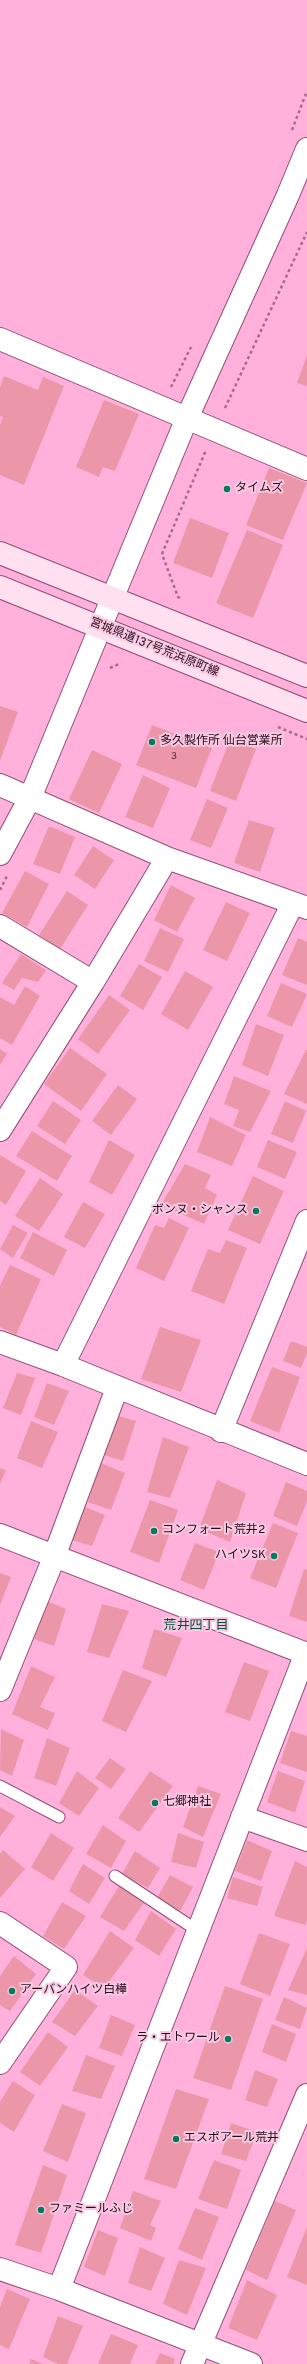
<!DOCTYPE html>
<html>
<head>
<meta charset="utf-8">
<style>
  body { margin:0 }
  canvas { display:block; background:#ffb0db }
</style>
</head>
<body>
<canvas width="307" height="2364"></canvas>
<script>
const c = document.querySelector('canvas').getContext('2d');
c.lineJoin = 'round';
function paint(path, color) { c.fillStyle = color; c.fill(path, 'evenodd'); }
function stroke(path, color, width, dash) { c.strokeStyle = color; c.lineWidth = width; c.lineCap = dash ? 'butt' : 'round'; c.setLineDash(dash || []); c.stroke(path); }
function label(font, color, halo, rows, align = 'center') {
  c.font = font + ' Overpass,"Noto Sans JP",sans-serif'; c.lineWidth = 4; c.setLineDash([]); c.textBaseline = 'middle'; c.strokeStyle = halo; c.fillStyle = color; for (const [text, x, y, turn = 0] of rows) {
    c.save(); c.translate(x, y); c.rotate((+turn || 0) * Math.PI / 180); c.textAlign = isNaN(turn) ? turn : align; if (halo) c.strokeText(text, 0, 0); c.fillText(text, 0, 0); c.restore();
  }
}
paint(new Path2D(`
  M 307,355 L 307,386 L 297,383 Z
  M 4,376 L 38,390 L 43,377 L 64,386 L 24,485 L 0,475 L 0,425 L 3,417 L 0,416 L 0,387 Z
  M 104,400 L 139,414 L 115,471 L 103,467 L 99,477 L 76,467 Z
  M 269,468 L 307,483 L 283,540 L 246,525 Z
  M 190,518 L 229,533 L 212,578 L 173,563 Z
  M 247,530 L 283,545 L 253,618 L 216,603 Z
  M 0,706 L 18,712 L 0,761 Z
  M 152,725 L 212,748 L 196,788 L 136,765 Z
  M 230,739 L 256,749 L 236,801 L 210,791 Z
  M 92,750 L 122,764 L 99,813 L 69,799 Z
  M 143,775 L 170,788 L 153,828 L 125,817 Z
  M 207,799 L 228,808 L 211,848 L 190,840 Z
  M 249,820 L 275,828 L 260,872 L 234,863 Z
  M 49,826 L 75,837 L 60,874 L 33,864 Z
  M 93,846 L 114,860 L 95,889 L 74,875 Z
  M 25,871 L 49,884 L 27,927 L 2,913 Z
  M 171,885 L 195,898 L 177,932 L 154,920 Z
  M 67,891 L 88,905 L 60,949 L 39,935 Z
  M 226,902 L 250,913 L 227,961 L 203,950 Z
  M 160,928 L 184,939 L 168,972 L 144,961 Z
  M 298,938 L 307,942 L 307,985 L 282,975 Z
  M 21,954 L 46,970 L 38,982 L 22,978 L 14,990 L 2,983 Z
  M 139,964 L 162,977 L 143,1010 L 120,996 Z
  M 185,971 L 213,987 L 188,1030 L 161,1014 Z
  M 281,983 L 307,994 L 292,1027 L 267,1016 Z
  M 25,986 L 40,996 L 12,1045 L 0,1038 L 0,997 L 14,1005 Z
  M 109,995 L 130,1010 L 98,1054 L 78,1039 Z
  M 256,1024 L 284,1035 L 268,1076 L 242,1065 Z
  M 70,1048 L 107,1074 L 81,1111 L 44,1084 Z
  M 0,1049 L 7,1054 L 0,1065 Z
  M 306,1050 L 307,1050 L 307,1104 L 284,1094 Z
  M 234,1076 L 271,1091 L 250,1132 L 233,1126 L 239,1110 L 224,1104 Z
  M 118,1085 L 137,1099 L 111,1135 L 92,1121 Z
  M 53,1101 L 81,1120 L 65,1144 L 37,1126 Z
  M 285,1101 L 306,1111 L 293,1143 L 271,1134 Z
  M 210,1117 L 246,1135 L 232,1166 L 197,1152 Z
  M 32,1131 L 72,1156 L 57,1181 L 16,1156 Z
  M 109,1140 L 135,1155 L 112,1195 L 89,1182 Z
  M 268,1140 L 297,1152 L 285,1179 L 257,1167 Z
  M 0,1155 L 26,1171 L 6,1205 L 0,1201 Z
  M 185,1164 L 211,1175 L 205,1188 L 217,1195 L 204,1224 L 161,1205 Z
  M 253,1176 L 284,1191 L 260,1244 L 228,1230 Z
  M 40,1178 L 63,1194 L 39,1231 L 15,1216 Z
  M 83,1202 L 105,1214 L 85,1248 L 64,1237 Z
  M 169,1218 L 189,1228 L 164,1281 L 136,1268 L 155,1225 L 164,1228 Z
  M 13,1225 L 28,1233 L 13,1258 L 0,1249 Z
  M 33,1232 L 67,1250 L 54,1276 L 20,1258 Z
  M 226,1240 L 247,1248 L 224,1304 L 191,1291 L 208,1249 L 220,1253 Z
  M 10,1265 L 41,1279 L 16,1335 L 0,1327 L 0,1286 Z
  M 160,1327 L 201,1340 L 181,1392 L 141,1379 Z
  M 291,1341 L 307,1347 L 307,1353 L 301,1368 L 283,1361 Z
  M 272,1367 L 300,1377 L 279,1433 L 250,1421 Z
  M 17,1373 L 35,1378 L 21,1415 L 3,1408 Z
  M 47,1383 L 69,1391 L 54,1425 L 34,1417 Z
  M 118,1416 L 136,1421 L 123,1461 L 104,1455 Z
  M 31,1421 L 58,1432 L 42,1468 L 17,1458 Z
  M 163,1437 L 189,1447 L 170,1498 L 147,1492 Z
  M 101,1463 L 125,1473 L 111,1510 L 88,1502 Z
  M 0,1468 L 6,1470 L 0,1484 Z
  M 217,1480 L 246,1493 L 230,1542 L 199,1529 Z
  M 286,1482 L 307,1491 L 307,1501 L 297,1526 L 273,1516 Z
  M 150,1500 L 178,1510 L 159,1563 L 130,1552 Z
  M 85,1507 L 105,1515 L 92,1546 L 72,1540 Z
  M 273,1523 L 298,1533 L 276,1588 L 250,1578 Z
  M 195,1543 L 219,1552 L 204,1590 L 180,1580 Z
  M 304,1569 L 307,1570 L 307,1622 L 289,1616 Z
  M 0,1573 L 11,1577 L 0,1605 Z
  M 47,1601 L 66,1609 L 54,1646 L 34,1639 Z
  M 102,1604 L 129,1611 L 109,1658 L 87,1652 Z
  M 154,1629 L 182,1638 L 166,1677 L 142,1668 Z
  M 244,1662 L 269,1671 L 250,1721 L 225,1712 Z
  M 31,1666 L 55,1677 L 40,1707 L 55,1713 L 48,1730 L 12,1714 Z
  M 123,1670 L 152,1681 L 126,1732 L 102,1721 Z
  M 1,1729 L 24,1740 L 12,1776 L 0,1770 Z
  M 291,1731 L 307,1736 L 307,1772 L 280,1763 Z
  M 47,1738 L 70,1748 L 56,1786 L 34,1778 Z
  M 110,1758 L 126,1769 L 111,1789 L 95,1778 Z
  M 77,1771 L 99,1788 L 79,1816 L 59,1803 Z
  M 150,1771 L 173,1786 L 139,1832 L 118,1818 Z
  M 278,1771 L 305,1781 L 295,1813 L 267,1802 Z
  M 198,1786 L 221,1794 L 203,1837 L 183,1827 Z
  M 0,1807 L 15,1816 L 0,1837 Z
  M 103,1825 L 126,1841 L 111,1868 L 86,1854 Z
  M 51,1833 L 74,1848 L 53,1881 L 31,1867 Z
  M 178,1833 L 204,1842 L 196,1868 L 171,1862 Z
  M 247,1840 L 272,1851 L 261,1881 L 235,1871 Z
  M 3,1850 L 25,1869 L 0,1898 L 0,1854 Z
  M 135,1851 L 160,1868 L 148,1888 L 122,1874 Z
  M 295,1861 L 307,1867 L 307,1920 L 305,1925 L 274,1916 Z
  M 83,1864 L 105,1878 L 89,1904 L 69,1891 Z
  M 170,1875 L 193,1887 L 180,1911 L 157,1898 Z
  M 233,1877 L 263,1887 L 257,1906 L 227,1898 Z
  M 119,1886 L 144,1903 L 124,1931 L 100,1917 Z
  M 62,1902 L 86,1916 L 64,1949 L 43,1936 Z
  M 151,1911 L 176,1929 L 159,1956 L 135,1940 Z
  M 110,1931 L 134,1948 L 104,1988 L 83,1975 Z
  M 259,1933 L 290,1944 L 270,1996 L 240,1984 Z
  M 307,1948 L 307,1995 L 288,1990 Z
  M 14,1956 L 36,1974 L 10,2011 L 0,2005 L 0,1976 Z
  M 225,1986 L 263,1999 L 231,2090 L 193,2078 Z
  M 75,1990 L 98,2006 L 75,2036 L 52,2022 Z
  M 284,1997 L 307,2008 L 300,2029 L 275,2020 Z
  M 111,2015 L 135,2025 L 122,2056 L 99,2048 Z
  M 272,2024 L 296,2034 L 286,2062 L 262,2052 Z
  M 48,2032 L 68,2047 L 40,2086 L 20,2072 Z
  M 86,2055 L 115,2066 L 101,2099 L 72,2091 Z
  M 255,2070 L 278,2079 L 267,2107 L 245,2100 Z
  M 13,2081 L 35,2095 L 14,2132 L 0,2123 L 0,2102 Z
  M 176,2089 L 209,2099 L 176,2189 L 144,2179 Z
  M 62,2104 L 86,2113 L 68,2162 L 43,2151 Z
  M 231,2123 L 257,2132 L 246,2161 L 221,2154 Z
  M 214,2160 L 241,2170 L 227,2209 L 198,2199 Z
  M 43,2165 L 67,2175 L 41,2253 L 15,2245 Z
  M 133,2191 L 161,2201 L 150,2225 L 156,2228 L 151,2241 L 120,2228 Z
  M 275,2201 L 296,2210 L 267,2280 L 246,2270 Z
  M 195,2208 L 219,2217 L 202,2260 L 178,2249 Z
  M 307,2227 L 307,2285 L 287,2277 Z
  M 98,2230 L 118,2238 L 105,2276 L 84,2267 Z
  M 140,2247 L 165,2258 L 151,2291 L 128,2283 Z
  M 179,2260 L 206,2268 L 187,2315 L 163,2304 Z
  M 247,2280 L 277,2295 L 257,2340 L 228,2328 Z
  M 7,2289 L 30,2299 L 9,2349 L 0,2345 L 0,2307 Z
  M 58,2316 L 83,2326 L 67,2364 L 58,2364 L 43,2357 Z
  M 111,2334 L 138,2345 L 130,2364 L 98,2364 Z
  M 160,2353 L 175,2359 L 173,2364 L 155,2364 Z
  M 31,2359 L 43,2364 L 29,2364 Z`), '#ec96a9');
const service = new Path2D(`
  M 0,1786 L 59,1817
  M 115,1876 L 198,1931`);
const minor = new Path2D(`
  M 0,339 L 307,469
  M 0,785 L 167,858 L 307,908
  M 0,854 L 30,798 L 112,599
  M 0,926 L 93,982
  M 0,1130 L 93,982 L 167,858
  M 0,1342 L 63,1365 L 307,1464
  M 63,1365 L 293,903
  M 221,1431 L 307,1221
  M 0,1535 L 307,1654
  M 0,1690 L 51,1565 L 117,1388
  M 242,1817 L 307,1840
  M 0,1923 L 66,1967 L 0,2063
  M 0,2269 L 59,2289 L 251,2364
  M 59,2289 L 306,1653
  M 192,2364 L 307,2095`);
const tertiary = new Path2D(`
  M 112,599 L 187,418 L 288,195 L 307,149`);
const secondary = new Path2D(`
  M 0,553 L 307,676
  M 0,587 L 307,711`);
stroke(service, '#944e77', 13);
stroke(minor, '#944e77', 24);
stroke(tertiary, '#944e77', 24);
stroke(secondary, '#944e77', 24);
stroke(new Path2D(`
  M 292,130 L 307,91
  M 171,387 L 191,347
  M 225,408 L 307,232
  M 180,598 L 178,597 L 162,554 L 206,450
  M 110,668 L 121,663
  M 278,727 L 307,739
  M 0,890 L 7,876`), '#a66c8c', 2.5, [3, 3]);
stroke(service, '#fff', 11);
stroke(minor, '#fff', 22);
stroke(tertiary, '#fff', 22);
stroke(secondary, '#fee0f1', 22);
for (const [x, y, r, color] of [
  [227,489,4,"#017b59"],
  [152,742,4,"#017b59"],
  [256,1211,4,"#017b59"],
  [154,1531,4,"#017b59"],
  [274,1556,4,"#017b59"],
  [155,1803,4,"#017b59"],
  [12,1991,4,"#017b59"],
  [228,2039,4,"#017b59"],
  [176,2139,4,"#017b59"],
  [41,2210,4,"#017b59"]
]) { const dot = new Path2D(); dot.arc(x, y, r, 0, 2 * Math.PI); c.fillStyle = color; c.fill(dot); stroke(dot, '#f9c9e2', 1.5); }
label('10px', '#582d3e', null, [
  ["3",174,757]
]);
label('12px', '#260a1b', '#f9c9e2', [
  ["タイムズ",235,489],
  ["多久製作所 仙台営業所",160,742],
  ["ボンヌ・シャンス",248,1211,"right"],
  ["コンフォート荒井2",162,1531],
  ["ハイツSK",266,1556,"right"],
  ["七郷神社",163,1803],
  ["アーバンハイツ白樺",20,1991],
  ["ラ・エトワール",220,2039,"right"],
  ["エスポアール荒井",184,2139],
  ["ファミールふじ",49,2210]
], 'left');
label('12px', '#260a1b', '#f9c9e2', [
  ["宮城県道137号荒浜原町線",154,648,22]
]);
label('13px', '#04523b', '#f9c9e2', [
  ["荒井四丁目",196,1626]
]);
</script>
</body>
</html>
